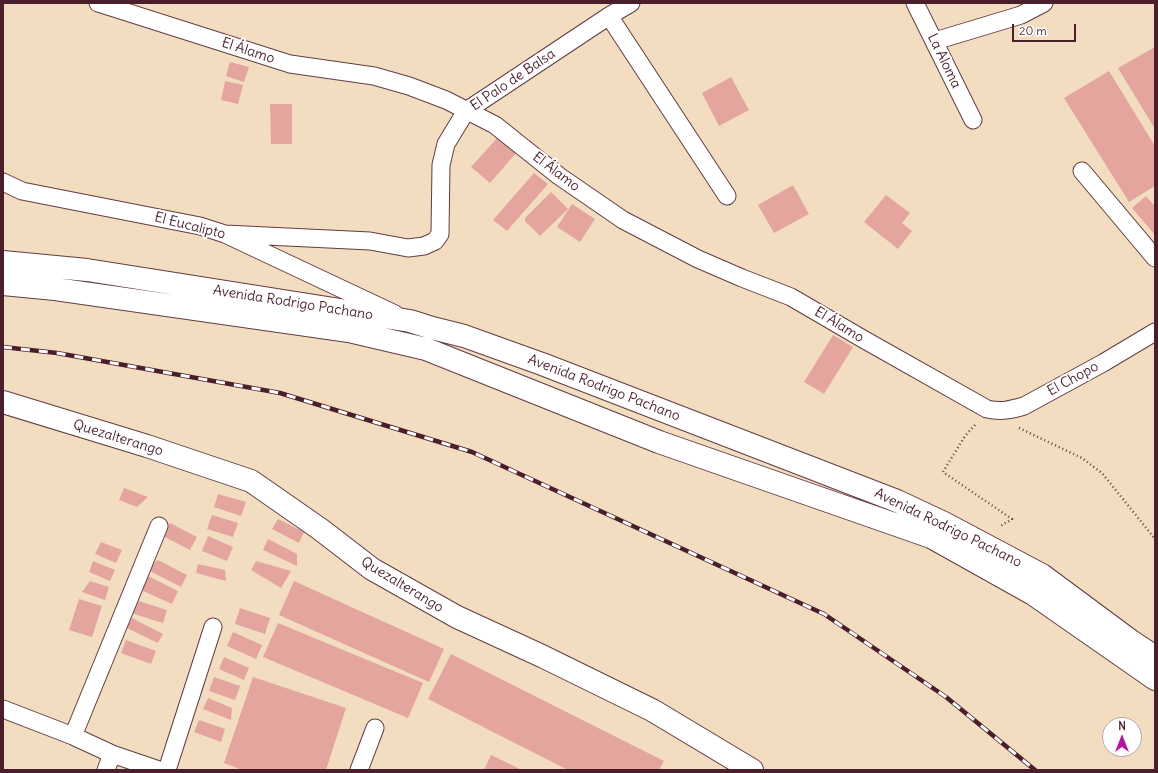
<!DOCTYPE html>
<html>
<head>
<meta charset="utf-8">
<style>
  body { margin:0 }
  #map { position:relative; width:1158px; height:773px; overflow:hidden; background:#f2ddc0; font-family:Delius,sans-serif }
  canvas { display:block }
  .frame { position:absolute; inset:0; border:4px solid #4a1f2b; pointer-events:none }
  .north { position:absolute; left:1102px; top:717px; width:40px; height:40px; box-sizing:border-box; background:#fff; border:1px solid #b7a5aa; border-radius:50%; rotate:0deg; font-size:11px; font-weight:700; line-height:16px; text-align:center; color:#4a1f2b }
  .north::after { content:''; display:block; margin:auto; width:14px; height:18px; background:#b5179e; clip-path:polygon(50% 0,100% 100%,50% 72%,0 100%) }
  .scale { position:absolute; left:1012px; top:24px; width:64px; height:18px; box-sizing:border-box; border:2px solid #4a1f2b; border-top:0; padding-left:5px; font-size:12px; line-height:14px; white-space:nowrap; color:#4a1f2b; -webkit-text-stroke:3px #fff; paint-order:stroke }
</style>
</head>
<body>
<div id="map">
<canvas width="1158" height="773"></canvas>
<div class="frame"></div>
<div class="north">N</div>
<div class="scale">20 m</div>
</div>
<script>
const c = document.querySelector('canvas').getContext('2d');
c.lineJoin = 'round';
function paint(path, color) { c.fillStyle = color; c.fill(path, 'evenodd'); }
function stroke(path, color, width, dash) { c.strokeStyle = color; c.lineWidth = width; c.lineCap = dash ? 'butt' : 'round'; c.setLineDash(dash || []); c.stroke(path); }
function label(font, color, halo, rows, align = 'center') {
  c.font = font + ' Delius,sans-serif'; c.lineWidth = 4; c.setLineDash([]); c.textBaseline = 'middle'; c.strokeStyle = halo; c.fillStyle = color; for (const [text, x, y, turn = 0] of rows) {
    c.save(); c.translate(x, y); c.rotate((+turn || 0) * Math.PI / 180); c.textAlign = isNaN(turn) ? turn : align; if (halo) c.strokeText(text, 0, 0); c.fillText(text, 0, 0); c.restore();
  }
}
paint(new Path2D(`
  M 1155,47 L 1155,129 L 1118,68 Z
  M 230,62 L 249,67 L 244,82 L 226,76 Z
  M 1109,71 L 1155,146 L 1155,186 L 1129,202 L 1064,98 Z
  M 731,77 L 749,110 L 719,126 L 702,93 Z
  M 225,81 L 243,85 L 238,104 L 221,100 Z
  M 270,104 L 292,104 L 292,144 L 271,144 Z
  M 498,137 L 516,153 L 490,183 L 471,167 Z
  M 534,173 L 548,184 L 507,231 L 493,220 Z
  M 793,185 L 809,214 L 774,233 L 758,205 Z
  M 551,192 L 568,209 L 540,236 L 525,221 L 525,218 Z
  M 886,195 L 910,213 L 902,223 L 912,231 L 898,249 L 864,222 Z
  M 1146,196 L 1155,206 L 1155,235 L 1132,208 Z
  M 572,204 L 595,219 L 580,242 L 557,227 Z
  M 833,335 L 853,347 L 824,394 L 804,382 Z
  M 124,488 L 148,497 L 137,507 L 119,500 Z
  M 218,494 L 246,502 L 241,516 L 214,507 Z
  M 212,515 L 238,523 L 233,537 L 207,529 Z
  M 278,519 L 304,532 L 299,543 L 272,529 Z
  M 170,523 L 197,537 L 190,550 L 163,536 Z
  M 208,536 L 233,547 L 227,561 L 202,551 Z
  M 268,539 L 297,554 L 297,566 L 263,550 Z
  M 101,542 L 122,550 L 116,563 L 95,554 Z
  M 158,560 L 187,575 L 181,587 L 146,569 Z
  M 93,561 L 115,570 L 110,581 L 89,572 Z
  M 256,561 L 291,571 L 281,588 L 251,570 Z
  M 198,564 L 225,570 L 226,581 L 196,573 Z
  M 148,576 L 178,591 L 172,604 L 141,590 Z
  M 90,581 L 109,587 L 105,600 L 82,592 Z
  M 294,581 L 444,649 L 429,682 L 279,615 Z
  M 79,599 L 102,606 L 92,637 L 69,630 Z
  M 139,601 L 167,610 L 163,623 L 131,613 Z
  M 240,608 L 270,618 L 265,634 L 235,624 Z
  M 132,618 L 163,634 L 158,643 L 127,628 Z
  M 278,623 L 423,683 L 408,718 L 263,657 Z
  M 233,632 L 262,645 L 256,659 L 227,646 Z
  M 126,640 L 156,651 L 151,664 L 121,653 Z
  M 451,654 L 664,761 L 659,770 L 568,770 L 428,699 Z
  M 224,657 L 249,668 L 244,680 L 219,669 Z
  M 214,677 L 240,686 L 235,700 L 209,691 Z
  M 253,677 L 346,708 L 326,770 L 242,770 L 224,763 Z
  M 208,698 L 232,708 L 231,720 L 203,709 Z
  M 199,720 L 225,729 L 221,742 L 194,732 Z
  M 491,755 L 522,770 L 484,770 Z`), '#e5a59f');
const street = new Path2D(`
  M 98,3 L 290,64 L 374,76 L 409,86 L 446,100 L 495,125 L 559,176 L 623,220 L 698,259 L 742,278 L 791,297 L 863,339 L 987,409 C 1002,412 1010,410 1024,406 L 1103,363 L 1155,332
  M 915,3 L 973,120
  M 609,16 L 727,196
  M 935,41 L 1021,15 L 1044,3
  M 1082,171 L 1155,258
  M 3,182 L 22,191 L 200,226 L 225,234 L 395,314
  M 225,234 L 370,241 L 408,248 L 424,246 L 435,241 L 440,234 L 441,165 L 446,144 L 466,111 L 609,16 L 631,3
  M 3,709 L 73,736 L 112,754 L 159,770
  M 73,736 L 159,526
  M 106,770 L 112,754
  M 167,770 L 213,627
  M 359,770 L 375,728`);
const secondary = new Path2D(`
  M 3,402 L 147,446 L 251,481 L 320,529 L 372,569 L 457,617 L 544,657 L 652,710 L 752,770`);
const primary = new Path2D(`
  M 3,262 L 87,270 L 410,321 L 432,328 L 464,336 L 542,364 L 897,501 L 912,508 L 944,523 L 1042,575 L 1131,641 L 1155,657
  M 3,284 L 55,289 L 349,331 L 426,349 L 659,442 L 931,537 L 1033,594 L 1155,679`);
stroke(street, '#633c41', 19);
stroke(secondary, '#633c41', 24);
stroke(primary, '#633c41', 24);
stroke(new Path2D(`
  M 975,425 L 965,436 L 943,472 L 1012,519 L 999,527
  M 1019,428 L 1082,458 L 1102,473 L 1155,539`), '#633c41', 2.5, [1, 3]);
stroke(street, '#fff', 17);
stroke(secondary, '#fff', 22);
stroke(primary, '#fff', 22);
const rail = new Path2D(`
  M 3,347 L 57,353 L 280,393 L 472,452 L 824,614 L 946,697 L 1035,770`);
stroke(rail, '#4a1f2b', 4.5);
stroke(rail, '#fff', 3, [9]);
label('14px', '#4a1f2b', '#fff', [
  ["El Álamo",248,51,18],
  ["La Aloma",944,61,64],
  ["El Palo de Balsa",513,80,-34],
  ["El Álamo",556,172,37],
  ["El Eucalipto",190,226,14],
  ["Avenida Rodrigo Pachano",293,303,9],
  ["El Álamo",839,325,31],
  ["El Chopo",1073,379,-29],
  ["Avenida Rodrigo Pachano",604,388,21],
  ["Quezalterango",118,438,17],
  ["Avenida Rodrigo Pachano",948,528,26],
  ["Quezalterango",402,585,31]
]);
</script>
</body>
</html>
